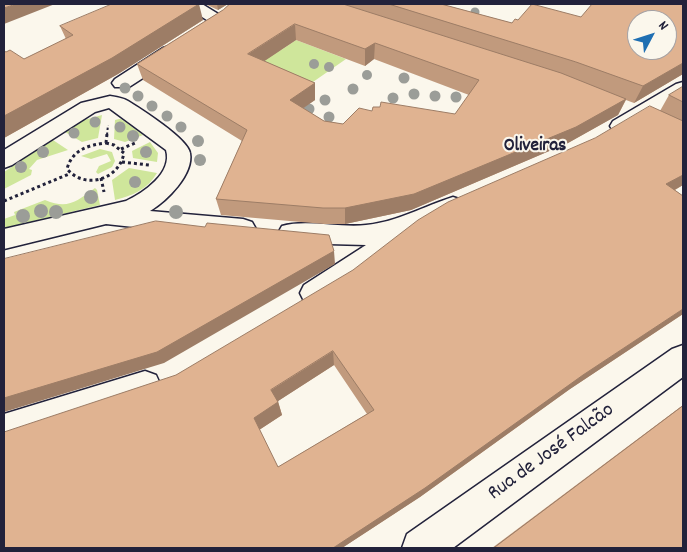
<!DOCTYPE html>
<html>
<head>
<meta charset="utf-8">
<style>
  body { margin:0 }
  #map { position:relative; width:687px; height:552px; overflow:hidden; background:#fbf7ec; font-family:Dekko,sans-serif }
  canvas { display:block }
  .frame { position:absolute; inset:0; border:5px solid #22223b; pointer-events:none }
  .north { position:absolute; left:627px; top:10px; width:50px; height:50px; box-sizing:border-box; background:#fbf7ec; border:1px solid #a4a2a5; border-radius:50%; rotate:50deg; font-size:14px; font-weight:700; line-height:20px; text-align:center; color:#22223b }
  .north::after { content:''; display:block; margin:auto; width:18px; height:22px; background:#1f6fb2; clip-path:polygon(50% 0,100% 100%,50% 72%,0 100%) }
</style>
</head>
<body>
<div id="map">
<canvas width="687" height="552"></canvas>
<div class="frame"></div>
<div class="north">N</div>
</div>
<script>
const c = document.querySelector('canvas').getContext('2d');
c.lineJoin = 'round';
function paint(path, color) { c.fillStyle = color; c.fill(path, 'evenodd'); }
function stroke(path, color, width, dash) { c.strokeStyle = color; c.lineWidth = width; c.lineCap = dash ? 'butt' : 'round'; c.setLineDash(dash || []); c.stroke(path); }
function label(font, color, halo, rows, align = 'center') {
  c.font = font + ' Dekko,sans-serif'; c.lineWidth = 4; c.setLineDash([]); c.textBaseline = 'middle'; c.strokeStyle = halo; c.fillStyle = color; for (const [text, x, y, turn = 0] of rows) {
    c.save(); c.translate(x, y); c.rotate((+turn || 0) * Math.PI / 180); c.textAlign = isNaN(turn) ? turn : align; if (halo) c.strokeText(text, 0, 0); c.fillText(text, 0, 0); c.restore();
  }
}
paint(new Path2D(`
  M 296,40 L 346,59 L 290,98 L 232,70 L 281,50 Z
  M 102,115 L 98,138 L 82,142 L 65,132 L 84,120 Z
  M 119,119 L 121,119 L 143,135 L 125,142 L 114,139 L 115,120 Z
  M 53,140 L 68,150 L 37,160 L 29,169 L 32,170 L 31,175 L 4,189 L 4,172 Z
  M 150,142 L 158,153 L 157,162 L 133,158 L 132,151 Z
  M 100,149 L 112,152 L 115,161 L 112,167 L 98,174 L 96,172 L 99,166 L 111,161 L 107,154 L 91,159 L 81,156 Z
  M 129,168 L 157,173 C 148,189 132,196 115,200 L 112,180 Z
  M 95,188 L 97,190 L 100,205 L 4,228 L 4,219 L 15,215 L 14,212 L 45,200 C 67,209 75,203 95,188 Z`), '#cfe69b');
const minor = new Path2D(`
  M 182,4 L 202,4 L 228,20 L 225,24 L 213,24 Z
  M 170,46 L 177,48 L 179,52 L 177,56 L 129,87 L 115,87 L 112,83 L 115,79 L 163,48 Z
  M 683,82 L 683,96 L 629,131 L 621,133 L 613,131 L 610,126 L 613,121 L 676,84 Z
  M 110,96 C 116,97 123,98 128,101 C 141,109 188,139 190,153 C 194,174 167,201 150,211 L 243,219 L 252,222 L 256,229 L 252,236 L 243,239 L 106,224 L 4,249 L 4,229 L 126,201 C 143,193 173,173 166,150 L 109,108 L 95,112 L 12,165 L 4,168 L 4,150 L 81,103 Z
  M 453,197 L 462,200 L 465,206 L 462,212 L 417,231 L 413,238 C 395,252 335,302 315,304 C 312,305 307,302 304,301 L 300,293 L 304,285 L 366,245 L 291,243 L 282,240 L 278,233 L 282,226 C 306,219 340,228 366,225 C 397,222 424,206 453,197 Z
  M 683,345 L 683,377 L 453,548 L 402,548 L 407,534 L 672,349 Z
  M 145,371 L 156,375 L 161,386 L 156,397 L 4,448 L 4,414 Z`);
stroke(minor, '#22223b', 3);
stroke(new Path2D(`
  M 107,135 L 108,125`), '#22223b', 2, [2.5, 2.5]);
stroke(new Path2D(`
  M 106,143 L 114,145 L 124,153 C 119,180 85,190 67,169 C 72,150 88,145 106,143 Z
  M 106,143 L 107,134
  M 121,149 L 135,143
  M 122,162 L 149,165
  M 101,178 L 104,192
  M 4,201 L 69,174`), '#22223b', 3, [3, 3]);
paint(minor, '#fbf7ec');
c.fillStyle = '#9b9d98';
for (const [x, y, r] of [
  [475,12,4.5],
  [314,64,5],
  [329,67,5],
  [367,75,5],
  [404,78,5.5],
  [125,88,5.5],
  [353,89,5.5],
  [414,94,5.5],
  [138,96,5.5],
  [435,96,5.5],
  [456,97,5.5],
  [393,98,5.5],
  [325,100,5.5],
  [152,106,5.5],
  [309,109,5.5],
  [167,116,5.5],
  [329,117,5.5],
  [95,122,5.5],
  [120,127,5.5],
  [181,127,5.5],
  [74,133,5.5],
  [133,136,6],
  [198,141,6],
  [43,152,6],
  [146,152,6],
  [200,160,6],
  [21,167,6],
  [135,182,6],
  [91,197,7],
  [41,211,7],
  [56,212,7],
  [176,212,7],
  [23,216,7]
]) { c.beginPath(); c.arc(x, y, r, 0, 2 * Math.PI); c.fill(); }
paint(new Path2D(`
  M 205,4 L 228,4 L 218,10 Z
  M 230,4 L 441,4 L 512,23 L 518,20 L 581,17 L 683,4 L 683,74 L 634,103 L 626,100 L 618,115 L 568,143 L 411,210 L 345,224 L 324,224 L 221,215 L 216,199 L 242,141 L 143,80 L 137,64 L 223,10 ZM 296,40 L 365,66 L 374,59 L 469,95 L 455,114 L 372,111 L 343,124 L 324,121 L 303,108 L 315,100 L 315,83 L 264,61 Z
  M 203,20 L 118,74 L 4,138 L 6,52 L 24,59 L 66,39 L 60,26 Z
  M 683,87 L 683,185 L 675,190 L 683,196 L 683,314 L 570,389 L 420,497 L 342,548 L 176,375 L 660,111 L 669,95 ZM 334,365 L 367,414 L 278,467 L 259,430 L 282,415 L 278,401 Z
  M 683,405 L 683,548 L 492,548 Z`), '#c19a7d');
paint(new Path2D(`
  M 16,4 L 55,4 L 4,24 L 4,8 Z
  M 199,4 L 203,20 L 118,74 L 4,138 L 4,116 Z
  M 217,4 L 228,4 L 218,10 Z
  M 295,24 L 296,40 L 251,70 L 248,54 Z
  M 375,43 L 374,59 L 365,66 L 365,49 Z
  M 683,63 L 683,74 L 634,103 L 643,86 Z
  M 315,83 L 315,100 L 292,116 L 290,100 Z
  M 626,99 L 618,115 L 568,143 L 411,210 L 345,224 L 345,208 Z
  M 683,175 L 683,185 L 653,202 L 666,184 Z
  M 334,251 L 335,264 L 164,363 L 4,412 L 4,398 Z
  M 683,309 L 683,314 L 570,389 L 420,497 L 342,548 L 333,548 L 583,375 Z
  M 333,351 L 334,365 L 275,403 L 271,390 Z
  M 278,402 L 282,415 L 259,430 L 254,418 Z`), '#9d7d66');
const building = new Path2D(`
  M 4,4 L 16,4 L 4,8 Z
  M 112,4 L 199,4 L 112,58 L 4,116 L 4,51 L 6,52 L 10,50 L 24,59 L 73,35 L 60,26 Z
  M 230,4 L 343,4 L 561,73 L 626,99 L 576,127 L 414,194 L 345,208 L 323,208 L 216,199 L 247,130 L 137,64 L 223,10 ZM 295,24 L 365,49 L 375,43 L 479,80 L 455,114 L 381,102 L 380,107 L 373,107 L 372,111 L 359,108 L 343,124 L 324,121 L 290,100 L 315,83 L 248,54 Z
  M 389,4 L 441,4 L 512,23 L 515,19 L 518,20 L 532,4 L 581,17 L 592,4 L 683,4 L 683,63 L 643,86 L 576,62 ZM 637,20 L 667,20 L 667,50 L 637,50 Z
  M 682,87 L 683,87 L 683,102 L 669,95 Z
  M 650,106 L 683,121 L 683,175 L 666,184 L 683,196 L 683,309 L 583,375 L 425,488 L 333,548 L 4,548 L 4,432 L 176,375 L 353,270 L 418,220 L 448,202 L 595,138 ZM 333,351 L 374,410 L 278,467 L 254,418 L 278,402 L 271,390 Z
  M 156,221 L 205,227 L 207,223 L 329,235 L 334,251 L 157,352 L 4,398 L 4,259 Z
  M 683,406 L 683,548 L 494,548 Z`);
paint(building, '#e0b391');
stroke(building, '#9d7d66', 1);
label('bold 19px', '#22223b', '#fbf7ec', [
  ["Oliveiras",535,147]
]);
label('21px', '#22223b', '#fbf7ec', [
  ["Rua de José Falcão",552,453,-36]
]);
</script>
</body>
</html>
